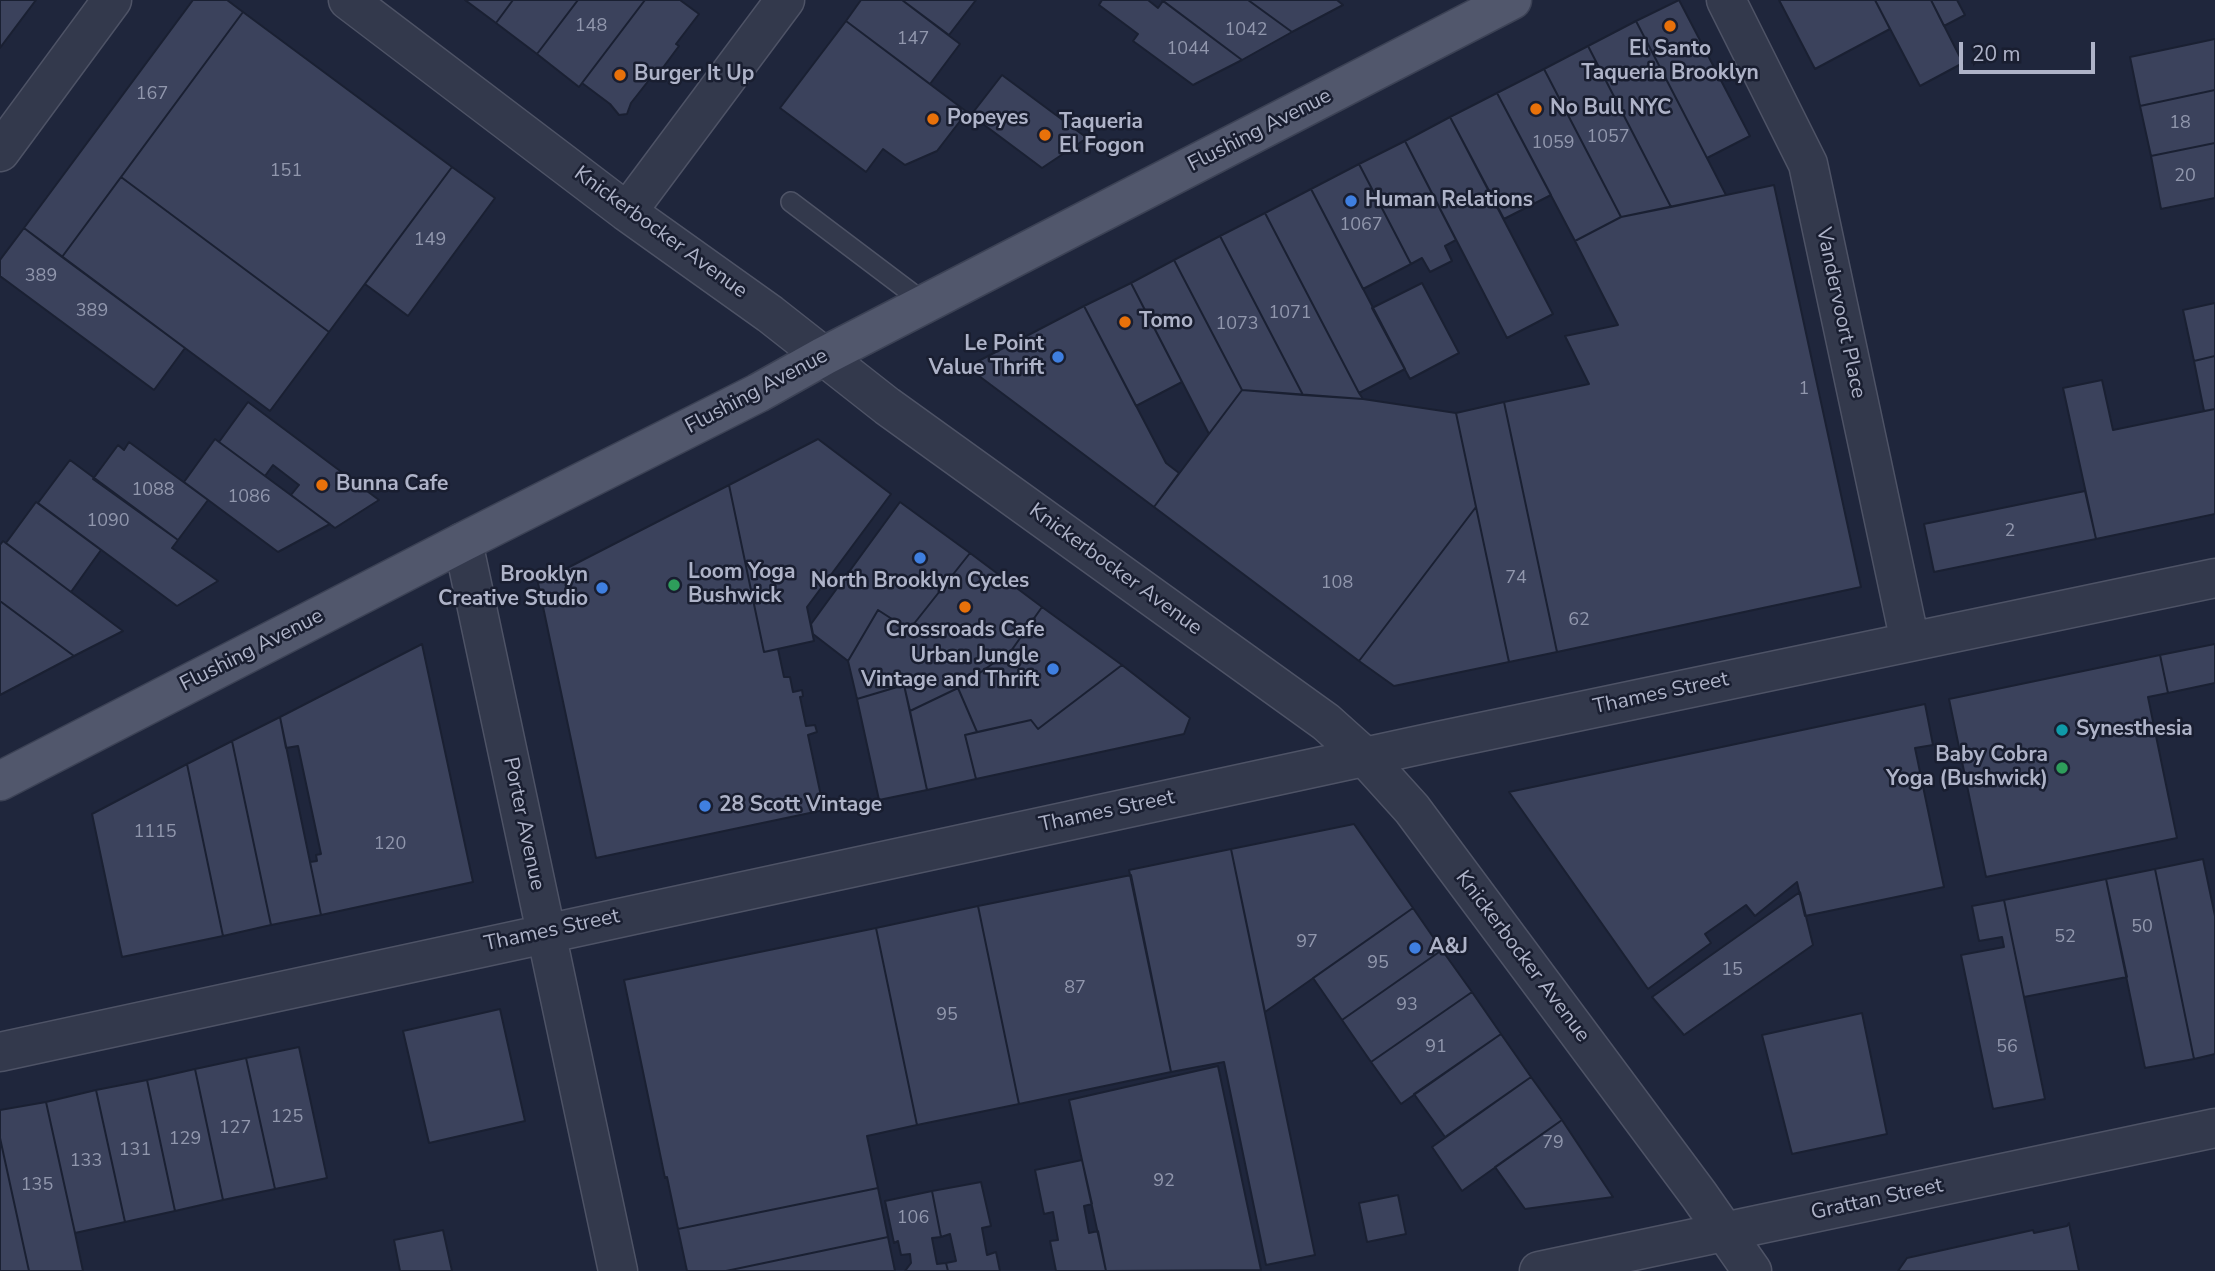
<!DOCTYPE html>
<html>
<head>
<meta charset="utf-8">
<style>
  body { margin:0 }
  #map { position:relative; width:2215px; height:1271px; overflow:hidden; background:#1f263c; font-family:"Nunito Sans",sans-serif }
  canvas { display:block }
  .scale { position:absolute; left:1959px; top:42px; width:136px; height:32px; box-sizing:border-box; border:4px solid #aeb3c8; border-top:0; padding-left:9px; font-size:21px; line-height:24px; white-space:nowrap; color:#aeb3c8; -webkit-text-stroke:5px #191e30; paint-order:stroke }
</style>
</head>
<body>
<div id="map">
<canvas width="2215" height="1271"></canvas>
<div class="scale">20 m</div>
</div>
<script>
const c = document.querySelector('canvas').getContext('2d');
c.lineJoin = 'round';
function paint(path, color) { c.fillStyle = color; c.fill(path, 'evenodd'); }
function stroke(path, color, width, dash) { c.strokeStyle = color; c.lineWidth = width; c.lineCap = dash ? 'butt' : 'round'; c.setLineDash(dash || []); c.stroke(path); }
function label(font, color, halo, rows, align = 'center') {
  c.font = font + ' "Nunito Sans",sans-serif'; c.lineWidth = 5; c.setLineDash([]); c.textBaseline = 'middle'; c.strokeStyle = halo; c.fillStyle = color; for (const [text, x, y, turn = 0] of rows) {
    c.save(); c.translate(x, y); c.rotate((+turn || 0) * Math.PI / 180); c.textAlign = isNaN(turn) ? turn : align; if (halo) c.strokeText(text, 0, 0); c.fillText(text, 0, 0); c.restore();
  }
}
const building = new Path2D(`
  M 0,0 L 36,0 L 0,48 Z
  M 193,0 L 227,0 L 243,12 L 62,257 L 24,228 Z
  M 465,0 L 513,0 L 496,23 Z
  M 513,0 L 578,0 L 537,54 L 496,23 Z
  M 578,0 L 645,0 L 579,87 L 537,54 Z
  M 645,0 L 680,0 L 699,14 L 676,44 L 679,46 L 656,77 L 653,75 L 631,103 L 627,114 L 619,115 L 610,104 L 582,83 Z
  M 861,0 L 902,0 L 960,44 L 930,84 L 846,21 Z
  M 902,0 L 976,0 L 949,35 Z
  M 1102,0 L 1148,0 L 1158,8 L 1163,1 L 1242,60 L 1193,85 L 1133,41 L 1138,34 L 1099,5 Z
  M 1162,0 L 1248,0 L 1292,32 L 1242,60 Z
  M 1248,0 L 1337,0 L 1343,5 L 1292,32 Z
  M 1679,0 L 1750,136 L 1707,158 L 1636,21 Z
  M 1779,0 L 1875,0 L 1890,29 L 1815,69 Z
  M 1875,0 L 1931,0 L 1963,63 L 1920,86 Z
  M 1931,0 L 1957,0 L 1965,15 L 1944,26 Z
  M 243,12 L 452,167 L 329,332 L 121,177 Z
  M 846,21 L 967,112 L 937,151 L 905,165 L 883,149 L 866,172 L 780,108 Z
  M 1636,21 L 1707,158 L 1726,195 L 1671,207 L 1588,46 Z
  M 2215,39 L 2215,90 L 2140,106 L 2130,57 Z
  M 1588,46 L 1671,207 L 1621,217 L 1544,69 Z
  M 1544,69 L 1621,217 L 1575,241 L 1497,93 Z
  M 1002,75 L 1087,138 L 1042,168 L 971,115 Z
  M 2215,90 L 2215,143 L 2151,156 L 2140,106 Z
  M 1497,93 L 1551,195 L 1504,219 L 1450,117 Z
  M 1450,117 L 1553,314 L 1507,338 L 1405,141 Z
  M 1405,141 L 1456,240 L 1445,246 L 1452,261 L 1430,272 L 1422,258 L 1411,264 L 1359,164 Z
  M 2215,143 L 2215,198 L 2161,209 L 2151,156 Z
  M 1359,164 L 1411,264 L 1363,289 L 1311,189 Z
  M 452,167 L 495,198 L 408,316 L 365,284 Z
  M 121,177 L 329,332 L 270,411 L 62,257 Z
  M 1774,185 L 1861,587 L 1557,652 L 1504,402 L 1589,384 L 1565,336 L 1618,325 L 1575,241 L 1621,217 Z
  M 1311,189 L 1405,369 L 1359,393 L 1265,213 Z
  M 1265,213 L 1359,393 L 1363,399 L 1303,395 L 1220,236 Z
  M 24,228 L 185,348 L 154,390 L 0,276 L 0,260 Z
  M 1220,236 L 1303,395 L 1242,390 L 1174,260 Z
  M 1174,260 L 1242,390 L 1209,434 L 1131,283 Z
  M 1131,283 L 1182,382 L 1136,406 L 1084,306 Z
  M 1422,283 L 1459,353 L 1410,379 L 1372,308 Z
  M 2215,303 L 2215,356 L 2194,361 L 2183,310 Z
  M 1084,306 L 1166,463 L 1179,473 L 1154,507 L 967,367 Z
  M 2215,356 L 2215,409 L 2204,411 L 2194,361 Z
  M 2102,380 L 2113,430 L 2215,409 L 2215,514 L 2096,539 L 2063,388 Z
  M 1242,390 L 1363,399 L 1456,413 L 1476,507 L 1359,661 L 1154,507 Z
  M 248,402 L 379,500 L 335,528 L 291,495 L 299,485 L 273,465 L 265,476 L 219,442 Z
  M 1504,402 L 1557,652 L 1509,662 L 1456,413 Z
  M 215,439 L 219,442 L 330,524 L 278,552 L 184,482 Z
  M 818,439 L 891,494 L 807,607 L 814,641 L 764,652 L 729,485 Z
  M 129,442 L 208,500 L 178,540 L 93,479 L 118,445 L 124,450 Z
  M 70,460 L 178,540 L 172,548 L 218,581 L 177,606 L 38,503 Z
  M 729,485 L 764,652 L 778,649 L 784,677 L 790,677 L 793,692 L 802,690 L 803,696 L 800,697 L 806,726 L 815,725 L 817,732 L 808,735 L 824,810 L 596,858 L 538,583 Z
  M 2085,491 L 2096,539 L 1934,572 L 1924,524 Z
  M 36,502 L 101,550 L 71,592 L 6,543 Z
  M 900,502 L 970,553 L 909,630 L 878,610 L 848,661 L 813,634 L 811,624 Z
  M 1476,507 L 1509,662 L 1394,686 L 1359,661 Z
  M 3,541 L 123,631 L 74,656 L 0,601 L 0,545 Z
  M 970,553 L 1042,607 L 1011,651 L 958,688 L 910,711 L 904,685 L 857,699 L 848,661 L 878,610 L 909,630 Z
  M 0,601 L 74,656 L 0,695 Z
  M 1042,607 L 1122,665 L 1038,729 L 1031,720 L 977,732 L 958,688 L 1011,651 Z
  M 422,644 L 473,882 L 321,915 L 310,862 L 317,861 L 316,855 L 321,854 L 298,746 L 286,748 L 280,717 Z
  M 2215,644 L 2215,683 L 2168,693 L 2160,655 Z
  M 2160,655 L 2168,693 L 2148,697 L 2177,838 L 1986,877 L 1949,699 Z
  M 1122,665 L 1190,718 L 1184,734 L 976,779 L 965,735 L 1031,720 L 1038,729 Z
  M 904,685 L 927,790 L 879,800 L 857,699 Z
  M 958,688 L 977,732 L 965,735 L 976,779 L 927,790 L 910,711 Z
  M 1925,704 L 1933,745 L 1915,748 L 1944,887 L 1805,916 L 1797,882 L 1755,916 L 1746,905 L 1705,934 L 1711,943 L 1648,989 L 1509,792 Z
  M 280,717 L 321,915 L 271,925 L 232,741 Z
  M 232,741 L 271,925 L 223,936 L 187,764 Z
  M 187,764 L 223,936 L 122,957 L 92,814 Z
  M 1354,824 L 1413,908 L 1265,1012 L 1231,849 Z
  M 1231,849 L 1315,1255 L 1266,1265 L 1224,1062 L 1171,1072 L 1129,870 Z
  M 2203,859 L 2215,916 L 2215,1054 L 2194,1059 L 2155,869 Z
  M 2155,869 L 2194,1059 L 2145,1068 L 2106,879 Z
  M 1131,875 L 1171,1072 L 1019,1104 L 978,906 Z
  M 2106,879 L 2127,977 L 2024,997 L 2004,900 Z
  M 1800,892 L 1813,945 L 1684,1035 L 1652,997 Z
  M 2004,900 L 2045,1099 L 1993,1109 L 1961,955 L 2004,947 L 2002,937 L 1979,941 L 1972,906 Z
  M 978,906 L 1019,1104 L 917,1125 L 876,928 Z
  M 1413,908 L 1442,950 L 1342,1020 L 1313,978 Z
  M 876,928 L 917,1125 L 867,1136 L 878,1188 L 678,1229 L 667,1177 L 665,1178 L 624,980 Z
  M 1442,950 L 1472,992 L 1371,1062 L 1342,1020 Z
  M 1472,992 L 1501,1034 L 1401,1104 L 1371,1062 Z
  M 500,1009 L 525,1121 L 429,1143 L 403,1031 Z
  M 1862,1013 L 1887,1134 L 1792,1154 L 1762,1035 Z
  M 1501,1034 L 1531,1077 L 1445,1137 L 1414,1094 Z
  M 299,1047 L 327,1178 L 275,1189 L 246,1058 Z
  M 246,1058 L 275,1189 L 223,1200 L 195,1069 Z
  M 1218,1066 L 1261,1270 L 1106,1271 L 1069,1100 Z
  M 195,1069 L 223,1200 L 175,1211 L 147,1080 Z
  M 1531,1077 L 1562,1120 L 1462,1191 L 1432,1147 Z
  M 147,1080 L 175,1211 L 125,1222 L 96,1090 Z
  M 96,1090 L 125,1222 L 75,1233 L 46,1102 Z
  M 46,1102 L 75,1233 L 83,1271 L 29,1271 L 0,1138 L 0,1110 Z
  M 1562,1120 L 1613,1197 L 1525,1209 L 1495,1167 Z
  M 0,1138 L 29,1271 L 0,1271 Z
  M 1082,1160 L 1092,1204 L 1084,1206 L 1089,1233 L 1098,1231 L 1106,1271 L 1056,1271 L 1050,1241 L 1058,1240 L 1053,1212 L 1044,1214 L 1035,1170 Z
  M 981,1182 L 991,1226 L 982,1228 L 987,1255 L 996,1252 L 1000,1271 L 948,1271 L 946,1263 L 956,1261 L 950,1234 L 941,1237 L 932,1191 Z
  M 878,1188 L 888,1237 L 726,1271 L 687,1271 L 678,1229 Z
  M 932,1191 L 941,1237 L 932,1238 L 937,1264 L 946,1263 L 948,1271 L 905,1271 L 911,1263 L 910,1254 L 901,1255 L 898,1241 L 894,1243 L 885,1201 Z
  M 1398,1195 L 1406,1234 L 1367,1242 L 1359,1203 Z
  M 2069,1223 L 2079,1271 L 1898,1271 L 1907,1258 L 2033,1230 L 2034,1233 L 2067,1226 Z
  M 443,1230 L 452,1271 L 400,1271 L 394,1240 Z
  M 888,1237 L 895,1271 L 726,1271 Z`);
paint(building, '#3b425c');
stroke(building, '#1a2032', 2);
const service = new Path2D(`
  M 791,202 L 926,304`);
const minor = new Path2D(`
  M 348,0 L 627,212 L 770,314 L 887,406 L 1326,722 L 1365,757 L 1412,809 L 1699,1195 L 1752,1271
  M 1726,0 L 1808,164 L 1910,642
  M 0,152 L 112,0
  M 627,212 L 785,0
  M 463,542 L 618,1271
  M 0,1052 L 1438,741 L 2215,578
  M 1539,1271 L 2215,1128`);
const primary = new Path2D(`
  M 0,781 L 463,542 L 758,393 L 824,356 L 1512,0`);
stroke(service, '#4e5366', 22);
stroke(minor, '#4e5366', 41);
stroke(primary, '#3c4255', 41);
stroke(service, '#33394c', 19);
stroke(minor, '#33394c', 38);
stroke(primary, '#51576c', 38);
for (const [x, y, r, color] of [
  [1670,26,7,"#e8710a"],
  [620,75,7,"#e8710a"],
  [1536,109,7,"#e8710a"],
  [933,119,7,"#e8710a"],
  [1045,135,7,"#e8710a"],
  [1351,201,7,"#3f7fe0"],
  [1125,322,7,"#e8710a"],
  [1058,357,7,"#3f7fe0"],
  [322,485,7,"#e8710a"],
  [920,558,7,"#3f7fe0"],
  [674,585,7,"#2e9e5b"],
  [602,588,7,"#3f7fe0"],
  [965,607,7,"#e8710a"],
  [1053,669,7,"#3f7fe0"],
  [2062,730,7,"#0f9aa8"],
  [2062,768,7,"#2e9e5b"],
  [705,806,7,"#3f7fe0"],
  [1415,948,7,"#3f7fe0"]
]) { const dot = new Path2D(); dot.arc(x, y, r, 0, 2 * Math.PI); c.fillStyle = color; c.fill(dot); stroke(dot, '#191e30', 2.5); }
label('18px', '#9197ad', null, [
  ["148",591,27],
  ["1042",1246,31],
  ["147",913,40],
  ["1044",1188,50],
  ["167",152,95],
  ["18",2180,124],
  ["1057",1608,138],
  ["1059",1553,144],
  ["151",286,172],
  ["20",2185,177],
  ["1067",1361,226],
  ["149",430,241],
  ["389",41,277],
  ["389",92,312],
  ["1071",1290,314],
  ["1073",1237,325],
  ["1",1804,390],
  ["1088",153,491],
  ["1086",249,498],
  ["1090",108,522],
  ["2",2010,532],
  ["74",1516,579],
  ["108",1337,584],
  ["62",1579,621],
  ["1115",155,833],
  ["120",390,845],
  ["50",2142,928],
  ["52",2065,938],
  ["97",1307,943],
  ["95",1378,964],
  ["15",1732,971],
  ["87",1075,989],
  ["93",1407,1006],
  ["95",947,1016],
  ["91",1436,1048],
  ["56",2007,1048],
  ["125",287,1118],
  ["127",235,1129],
  ["129",185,1140],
  ["79",1553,1144],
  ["131",135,1151],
  ["133",86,1162],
  ["92",1164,1182],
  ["135",37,1186],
  ["106",913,1219]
]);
label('bold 21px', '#aeb3c8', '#191e30', [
  ["El Santo",1670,50,"center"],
  ["Taqueria Brooklyn",1670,74,"center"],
  ["Burger It Up",634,75],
  ["No Bull NYC",1550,109],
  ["Popeyes",947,119],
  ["Taqueria",1059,123],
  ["El Fogon",1059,147],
  ["Human Relations",1365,201],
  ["Tomo",1139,322],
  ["Le Point",1044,345,"right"],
  ["Value Thrift",1044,369,"right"],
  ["Bunna Cafe",336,485],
  ["Loom Yoga",688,573],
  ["Bushwick",688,597],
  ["Brooklyn",588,576,"right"],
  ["Creative Studio",588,600,"right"],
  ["North Brooklyn Cycles",920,582,"center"],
  ["Crossroads Cafe",965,631,"center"],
  ["Urban Jungle",1039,657,"right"],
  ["Vintage and Thrift",1039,681,"right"],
  ["Synesthesia",2076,730],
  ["Baby Cobra",2048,756,"right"],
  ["Yoga (Bushwick)",2048,780,"right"],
  ["28 Scott Vintage",719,806],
  ["A&J",1429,948]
], 'left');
label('21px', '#aeb3c8', '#191e30', [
  ["Flushing Avenue",1260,131,-27],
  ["Knickerbocker Avenue",660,233,36],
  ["Vandervoort Place",1840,313,78],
  ["Flushing Avenue",757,392,-28],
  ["Knickerbocker Avenue",1115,570,36],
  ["Flushing Avenue",252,651,-27],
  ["Thames Street",1661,694,-12],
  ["Thames Street",1107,812,-12],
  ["Porter Avenue",523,824,78],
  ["Thames Street",552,931,-12],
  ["Knickerbocker Avenue",1522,957,53],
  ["Grattan Street",1877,1200,-12]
]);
</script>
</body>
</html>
